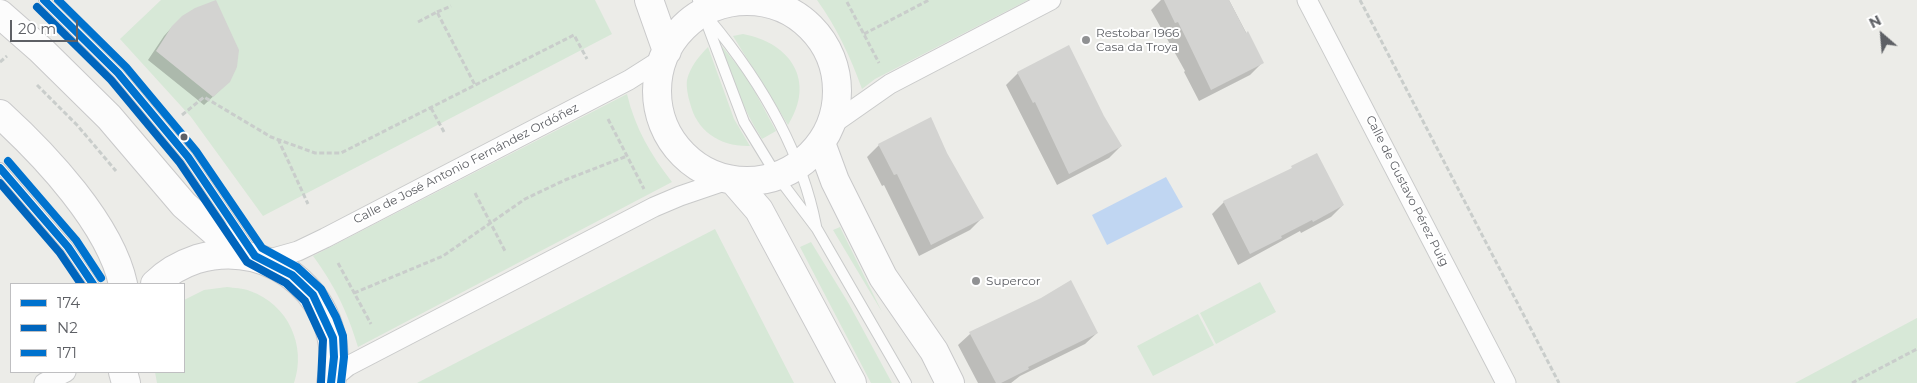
<!DOCTYPE html>
<html>
<head>
<meta charset="utf-8">
<style>
  body { margin:0 }
  #map { position:relative; width:1917px; height:383px; overflow:hidden; background:#ecece8; font-family:Montserrat,sans-serif }
  canvas { display:block }
  .legend { position:absolute; left:10px; top:283px; width:175px; height:90px; box-sizing:border-box; background:#fff; border:1px solid #bfbfc1; margin:0; padding:6px 9px; list-style:none; font-size:15px; color:#5e6065 }
  .legend li { display:flex; align-items:center; gap:10px; height:25px }
  .legend b { width:25px; border:1px solid #bfbfc1 }
  .north { position:absolute; left:1857px; top:10px; width:50px; height:50px; -webkit-text-stroke:4px #fff; paint-order:stroke; rotate:333deg; font-size:14px; font-weight:700; line-height:20px; text-align:center; color:#5e6065 }
  .north::after { content:''; display:block; margin:auto; width:18px; height:22px; background:#5e6065; clip-path:polygon(50% 0,100% 100%,50% 72%,0 100%) }
  .scale { position:absolute; left:10px; top:20px; width:68px; height:22px; box-sizing:border-box; border:2px solid #5e6065; border-top:0; padding-left:6px; font-size:15px; line-height:18px; white-space:nowrap; color:#5e6065; -webkit-text-stroke:4px #fff; paint-order:stroke }
</style>
</head>
<body>
<div id="map">
<canvas width="1917" height="383"></canvas>
<ul class="legend">
<li><b style="height:6px;background:#0072ce"></b>174</li>
<li><b style="height:6px;background:#0065bd"></b>N2</li>
<li><b style="height:6px;background:#0072ce"></b>171</li>
</ul>
<div class="north">N</div>
<div class="scale">20 m</div>
</div>
<script>
const c = document.querySelector('canvas').getContext('2d');
c.lineJoin = 'round';
function paint(path, color) { c.fillStyle = color; c.fill(path, 'evenodd'); }
function stroke(path, color, width, dash) { c.strokeStyle = color; c.lineWidth = width; c.lineCap = dash ? 'butt' : 'round'; c.setLineDash(dash || []); c.stroke(path); }
function label(font, color, halo, rows, align = 'center') {
  c.font = font + ' Montserrat,sans-serif'; c.lineWidth = 4; c.setLineDash([]); c.textBaseline = 'middle'; c.strokeStyle = halo; c.fillStyle = color; for (const [text, x, y, turn = 0] of rows) {
    c.save(); c.translate(x, y); c.rotate((+turn || 0) * Math.PI / 180); c.textAlign = isNaN(turn) ? turn : align; if (halo) c.strokeText(text, 0, 0); c.fillText(text, 0, 0); c.restore();
  }
}
paint(new Path2D(`
  M 161,0 L 595,0 L 612,34 L 263,216 L 191,117 L 120,39 Z
  M 817,0 L 1028,0 L 875,79 L 862,89 C 850,56 837,28 817,0 Z
  M 743,34 C 791,43 816,81 788,125 L 733,36 Z
  M 721,45 L 747,77 L 776,131 L 762,139 C 743,110 732,78 721,45 Z
  M 708,47 L 734,119 L 750,146 C 721,147 697,132 690,103 C 688,96 686,87 687,80 C 690,67 699,56 708,47 Z
  M 627,94 C 635,128 651,155 672,182 L 358,347 C 347,311 335,286 313,256 Z
  M 840,227 L 882,312 L 833,230 Z
  M 715,229 L 794,383 L 417,383 Z
  M 811,242 L 849,304 L 892,383 L 871,383 L 800,247 Z
  M 1260,282 L 1276,312 L 1216,344 L 1200,313 Z
  M 227,287 C 234,288 243,288 250,291 C 288,304 307,346 294,383 L 157,383 L 155,372 L 184,372 L 184,300 L 204,290 Z
  M 1198,314 L 1214,345 L 1153,376 L 1137,346 Z
  M 1917,318 L 1917,383 L 1795,383 Z`), '#d7e8d7');
paint(new Path2D(`
  M 1166,177 L 1183,207 L 1107,245 L 1092,215 Z`), '#c0d6f2');
paint(new Path2D(`
  M 1161,0 L 1229,0 L 1262,63 L 1250,75 L 1199,101 L 1184,72 L 1185,71 L 1151,10 Z
  M 173,26 L 220,90 L 204,105 L 148,60 L 164,36 Z
  M 1069,47 L 1103,116 L 1121,146 L 1109,158 L 1057,185 L 1006,85 L 1018,73 Z
  M 879,145 L 946,153 L 982,218 L 970,230 L 919,256 L 884,185 L 882,186 L 867,157 Z
  M 1316,154 L 1343,205 L 1331,217 L 1301,233 L 1300,231 L 1238,265 L 1212,214 L 1224,202 L 1286,172 Z
  M 1097,333 L 1085,344 L 1020,376 L 1011,383 L 978,383 L 958,345 L 970,334 Z`), '#0003');
paint(new Path2D(`
  M 216,0 L 239,50 L 237,67 L 230,82 L 213,97 L 156,51 L 172,26 L 182,16 L 195,8 Z
  M 1164,0 L 1229,0 L 1246,33 L 1248,31 L 1264,63 L 1211,90 L 1187,40 L 1178,22 L 1175,23 Z
  M 1069,45 L 1104,116 L 1122,146 L 1069,174 L 1035,102 L 1033,103 L 1017,72 Z
  M 931,117 L 947,153 L 984,218 L 931,245 L 897,174 L 894,175 L 878,144 Z
  M 1317,153 L 1344,205 L 1313,222 L 1312,220 L 1281,236 L 1282,238 L 1250,254 L 1223,201 L 1292,168 L 1291,166 Z
  M 1071,280 L 1098,333 L 1028,367 L 1029,369 L 1001,383 L 996,383 L 969,332 L 1041,298 Z`), '#d3d3d1');
const lane = new Path2D(`
  M 44,0 L 118,73 L 188,157 L 250,249
  M 698,0 L 744,122 L 777,176 L 817,229 L 906,383
  M 709,19 C 759,79 801,148 816,226
  M 0,168 L 68,247 L 93,284`);
const street = new Path2D(`
  M 1307,0 L 1506,383
  M 769,4 L 779,0
  M 830,126 L 890,84 L 1051,0
  M 266,260 L 298,251 L 325,238 L 629,80 L 662,59
  M 332,379 L 348,366 L 654,207 L 680,196 L 727,180
  M 44,383 L 66,372`);
const secondary = new Path2D(`
  M 649,0 L 667,51
  M657 91a90 90 0 1 1 180 0a90 90 0 1 1-180 0Z
  M 0,14 L 41,50 L 109,117 L 184,205 L 240,254
  M 0,114 C 45,155 110,224 123,284
  M 821,143 L 835,181 L 883,277 L 934,351 L 950,383
  M 733,180 L 759,210 L 852,383
  M 155,284 C 167,272 182,264 197,259 C 275,236 349,303 331,383
  M 123,372 L 126,383`);
stroke(lane, '#c9caca', 12);
stroke(street, '#c9caca', 21);
stroke(secondary, '#c9c9ca', 30);
stroke(new Path2D(`
  M 1360,0 L 1559,383
  M 847,2 L 879,63
  M 437,12 L 451,6
  M 418,22 L 437,12 L 475,85
  M 864,34 L 929,0
  M 0,62 L 7,56
  M 37,85 L 77,125 L 116,171
  M 431,108 L 444,132
  M 182,115 L 204,97 L 271,137 L 315,153 L 341,153 L 574,35 L 587,59
  M 608,119 L 644,189
  M 278,139 L 308,204
  M 475,193 L 505,251
  M 338,263 L 371,324
  M 354,293 L 443,256 L 525,199 L 565,180 L 627,156
  M 1852,383 L 1917,349`), '#c9cdcb', 3, [5, 2.5]);
stroke(lane, '#fcfcfc', 10);
stroke(street, '#fcfcfc', 19);
stroke(secondary, '#fcfcfc', 28);
stroke(new Path2D(`
  M 44,0 L 118,73 L 188,157 L 255,256 L 292,275 L 313,295 L 333,338 L 334,357 L 331,383
  M 0,168 L 68,247 L 93,284`), '#0072ce', 8);
stroke(new Path2D(`
  M 37,7 L 111,80 L 180,163 L 247,262 L 286,283 L 305,301 L 323,340 L 321,382
  M 0,183 L 60,253 L 81,284`), '#0065bd', 8);
stroke(new Path2D(`
  M 58,0 L 126,67 L 196,151 L 262,248 L 297,267 L 321,289 L 336,317 L 343,336 L 344,357 L 341,383
  M 8,161 L 76,240 L 101,278`), '#0072ce', 8);
for (const [x, y, r, color] of [
  [1086,40,5,"#909193"],
  [184,137,4.5,"#5e6065"],
  [976,281,5,"#909193"]
]) { const dot = new Path2D(); dot.arc(x, y, r, 0, 2 * Math.PI); c.fillStyle = color; c.fill(dot); stroke(dot, '#fff', 2); }
label('12px', '#5e6065', '#fff', [
  ["Restobar 1966",1096,33],
  ["Casa da Troya",1096,47],
  ["Supercor",986,281]
], 'left');
label('12px', '#5e6065', '#fff', [
  ["Calle de José Antonio Fernández Ordóñez",466,164,-27],
  ["Calle de Gustavo Pérez Puig",1407,191,63]
]);
</script>
</body>
</html>
